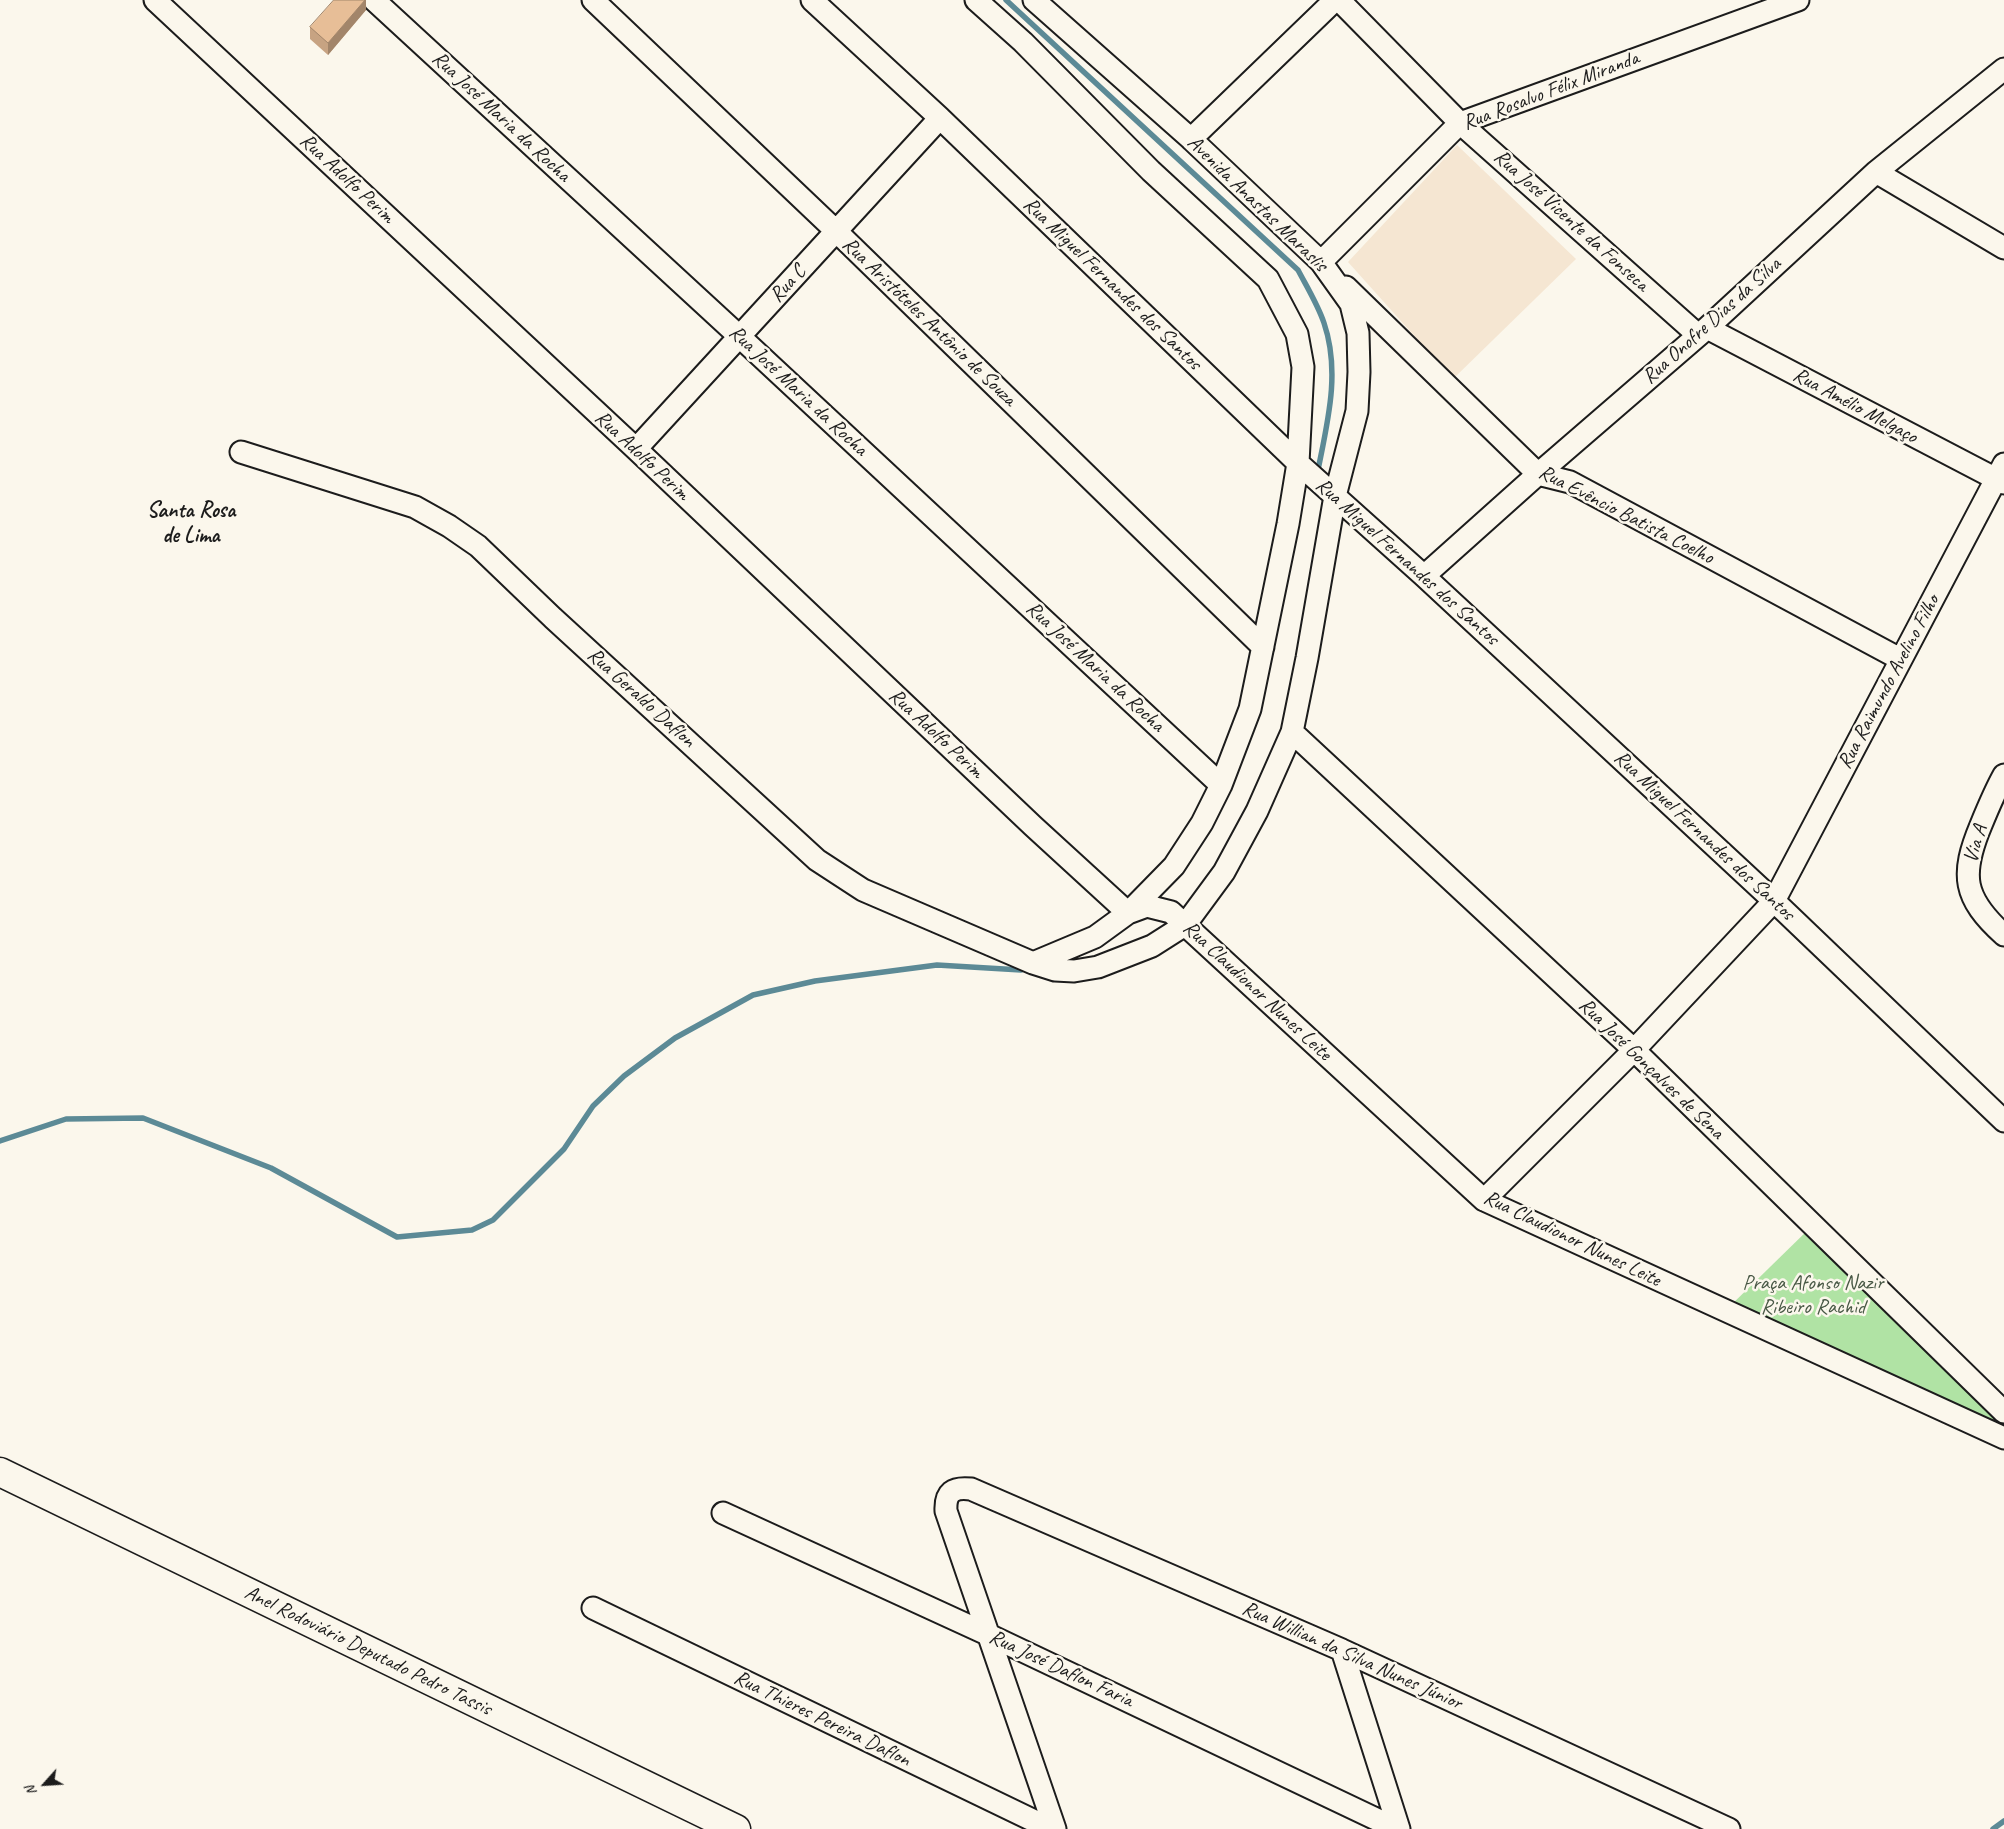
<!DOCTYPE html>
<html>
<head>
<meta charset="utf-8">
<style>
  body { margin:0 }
  #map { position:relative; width:2004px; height:1829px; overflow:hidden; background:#fbf7ec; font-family:Caveat,sans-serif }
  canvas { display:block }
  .north { position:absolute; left:20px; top:1759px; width:50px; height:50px; -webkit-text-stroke:4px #fbf7ec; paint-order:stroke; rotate:244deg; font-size:14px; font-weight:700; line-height:20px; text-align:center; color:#1c1c1c }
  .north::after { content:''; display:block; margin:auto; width:18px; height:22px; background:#1c1c1c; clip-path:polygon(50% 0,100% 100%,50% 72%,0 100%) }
</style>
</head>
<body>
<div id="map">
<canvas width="2004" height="1829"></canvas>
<div class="north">N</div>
</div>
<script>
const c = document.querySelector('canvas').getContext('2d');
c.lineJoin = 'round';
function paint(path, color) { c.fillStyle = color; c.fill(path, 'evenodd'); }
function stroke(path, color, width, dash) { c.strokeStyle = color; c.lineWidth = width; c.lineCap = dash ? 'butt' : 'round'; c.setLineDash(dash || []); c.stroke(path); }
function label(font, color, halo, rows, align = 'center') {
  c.font = font + ' Caveat,sans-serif'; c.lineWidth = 5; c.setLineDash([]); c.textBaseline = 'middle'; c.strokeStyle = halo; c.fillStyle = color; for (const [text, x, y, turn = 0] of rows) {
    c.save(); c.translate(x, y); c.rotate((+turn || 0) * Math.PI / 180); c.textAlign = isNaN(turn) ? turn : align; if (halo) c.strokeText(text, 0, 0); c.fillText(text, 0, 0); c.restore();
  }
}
paint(new Path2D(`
  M 1457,145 L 1576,259 L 1453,379 L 1348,262 Z`), '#f5e6d2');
paint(new Path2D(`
  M 1813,1225 L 2004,1412 L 2004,1438 L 1725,1311 Z`), '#b0e3a4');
stroke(new Path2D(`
  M 1006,0 L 1298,270 C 1307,287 1318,305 1324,323 C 1341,373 1327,424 1317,475
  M 0,1141 L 66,1119 L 143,1118 L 271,1168 L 397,1237 L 472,1230 L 493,1220 L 564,1149 L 593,1106 L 624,1076 L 675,1038 L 753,995 L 815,981 L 937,965 L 1021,970
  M 1993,1829 L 2004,1821`), '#5c8a96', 5.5);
const minor = new Path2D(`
  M 155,0 L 636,449 L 1033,826 L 1128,913
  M 374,0 L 740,337 L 1221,785
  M 593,0 L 836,231 L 1263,647
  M 812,0 L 940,118 L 1298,463 L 1424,576 L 1774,901 L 2004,1121
  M 976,0 L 1023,42 L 1151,171 L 1268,279 L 1297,334 L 1303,367 L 1298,463 L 1288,524 L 1250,709 L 1221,785 L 1202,823 L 1174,866 L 1128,913 L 1095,937 L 1033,963
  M 1339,0 L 1460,123 L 1698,335
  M 1191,139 L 1335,0
  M 1876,172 L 2004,248
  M 1321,262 L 1460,123 L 1798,0
  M 1346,287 L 1538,474 L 1570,482 L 1900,659
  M 1707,328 L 2004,483
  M 636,449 L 940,118
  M 241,452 L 415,507 L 449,526 L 478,546 L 553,618 L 817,860 L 863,890 L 1033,963 L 1055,970 L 1074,971 L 1098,967 L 1152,946 L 1185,925 L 1224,872 L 1257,811 L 1292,732 L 1307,658 L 1335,496 L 1357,411 L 1359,372 L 1358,333 L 1351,304 L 1321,262 L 1191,139 L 1034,0
  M 1424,576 L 1538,474 L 1707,328 L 1876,172 L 2004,69
  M 1292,732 L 1634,1050 L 2004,1412
  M 2004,775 C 1995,791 1988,808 1981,825 C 1960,875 1963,898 2004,935
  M 1128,913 L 1147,906 L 1171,912 L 1484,1200 L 2004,1438
  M 1484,1200 L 1634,1050 L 1774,901 L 2004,464
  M 723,1513 L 989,1635 L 1397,1829
  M 593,1608 L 1051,1829
  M 1342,1650 L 1399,1829
  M 1055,1829 L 946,1511 C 945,1492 953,1487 971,1489 L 1342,1650 L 1729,1829`);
const highway = new Path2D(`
  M 0,1472 L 736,1829`);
stroke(minor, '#1c1c1c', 25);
stroke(highway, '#1c1c1c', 31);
stroke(minor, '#fbf7ec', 21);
stroke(highway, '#fbf7ec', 28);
paint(new Path2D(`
  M 365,0 L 366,0 L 366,10 L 328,55 L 310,39 L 310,27 Z`), '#c7a382');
paint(new Path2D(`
  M 365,0 L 366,0 L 366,10 L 328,55 L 328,43 Z`), '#a2856a');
const building = new Path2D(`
  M 334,0 L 365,0 L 328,43 L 310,27 Z`);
paint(building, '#e7be97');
stroke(building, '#a2856a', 1);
label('21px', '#1c1c1c', '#fbf7ec', [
  ["Rua Rosalvo Félix Miranda",1551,91,-21],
  ["Rua José Maria da Rocha",501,117,43],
  ["Rua Adolfo Perim",347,179,43],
  ["Avenida Anastas Maraslis",1257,204,44],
  ["Rua José Vicente da Fonseca",1571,221,42],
  ["Rua C",788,284,-48],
  ["Rua Miguel Fernandes dos Santos",1112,284,44],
  ["Rua Onofre Dias da Silva",1712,321,-42],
  ["Rua Aristóteles Antônio de Souza",929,322,44],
  ["Rua José Maria da Rocha",798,391,43],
  ["Rua Amélio Melgaço",1855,406,28],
  ["Rua Adolfo Perim",642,456,43],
  ["Rua Evêncio Batista Coelho",1626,515,27],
  ["Rua Miguel Fernandes dos Santos",1407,562,42],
  ["Rua José Maria da Rocha",1095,667,43],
  ["Rua Raimundo Avelino Filho",1889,682,-62],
  ["Rua Geraldo Daflon",641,698,42],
  ["Rua Adolfo Perim",936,734,43],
  ["Rua Miguel Fernandes dos Santos",1704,836,43],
  ["Via A",1976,844,-73],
  ["Rua Claudionor Nunes Leite",1257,991,43],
  ["Rua José Gonçalves de Sena",1651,1069,44],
  ["Rua Claudionor Nunes Leite",1572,1239,26],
  ["Anel Rodoviário Deputado Pedro Tassis",368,1651,26],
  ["Rua Willian da Silva Nunes Júnior",1352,1656,24],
  ["Rua José Daflon Faria",1061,1669,25],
  ["Rua Thieres Pereira Daflon",822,1719,26]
]);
label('21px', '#485845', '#fbf7ec', [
  ["Praça Afonso Nazir",1813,1283],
  ["Ribeiro Rachid",1813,1307]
]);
label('bold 22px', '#1c1c1c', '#fbf7ec', [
  ["Santa Rosa",191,511],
  ["de Lima",191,536]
]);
</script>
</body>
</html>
